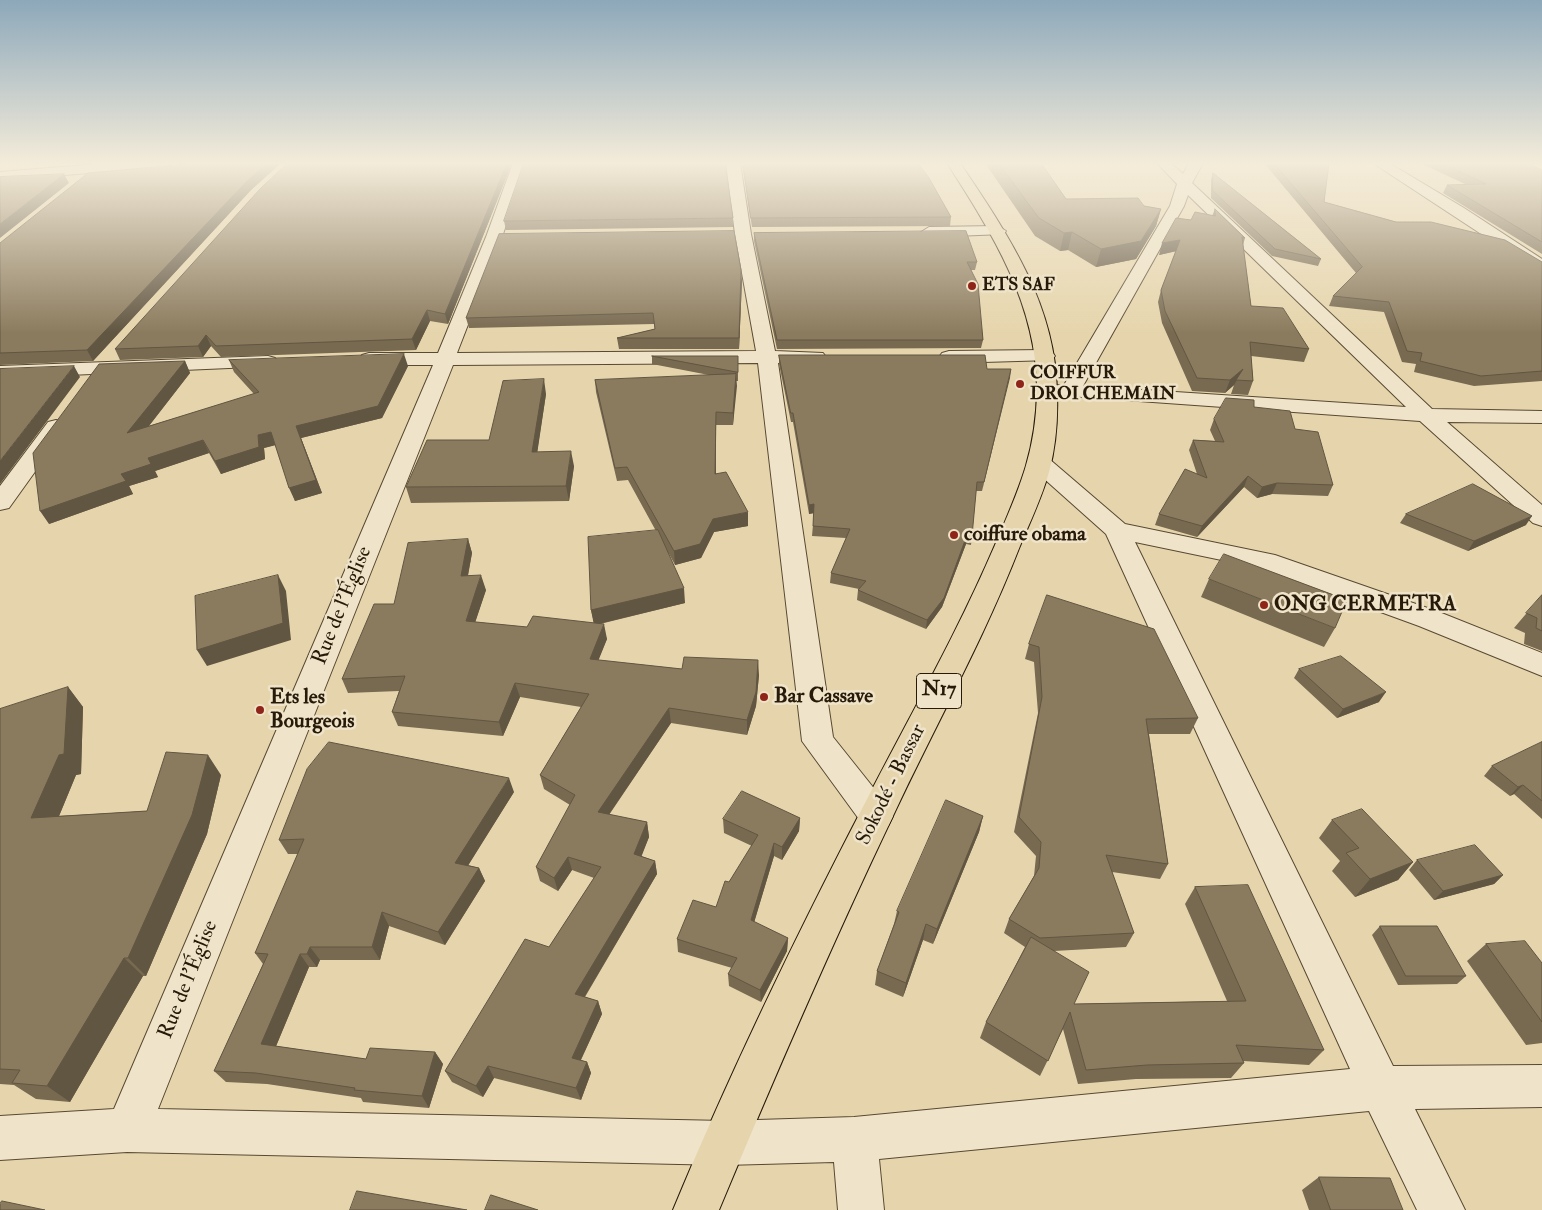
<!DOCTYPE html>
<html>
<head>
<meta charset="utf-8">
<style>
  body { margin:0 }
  canvas { display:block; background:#e6d5ac }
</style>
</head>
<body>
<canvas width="1542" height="1210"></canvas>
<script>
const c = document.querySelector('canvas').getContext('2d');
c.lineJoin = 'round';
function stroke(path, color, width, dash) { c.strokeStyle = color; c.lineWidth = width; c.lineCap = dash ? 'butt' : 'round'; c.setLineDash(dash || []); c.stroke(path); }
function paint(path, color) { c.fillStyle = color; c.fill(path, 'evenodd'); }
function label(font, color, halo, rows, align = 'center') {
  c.font = font + ' "IM FELL Double Pica",serif'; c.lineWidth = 5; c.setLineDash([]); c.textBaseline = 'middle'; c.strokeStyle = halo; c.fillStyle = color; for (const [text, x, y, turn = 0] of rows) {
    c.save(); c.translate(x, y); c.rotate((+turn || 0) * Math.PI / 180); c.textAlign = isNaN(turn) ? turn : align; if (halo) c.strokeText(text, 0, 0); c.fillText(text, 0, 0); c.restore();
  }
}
const street = new Path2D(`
  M 110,163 L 172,163 L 166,167 L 0,180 L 0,172 Z
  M 513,163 L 527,163 L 502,237 L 457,353 L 756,351 L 735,234 L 726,163 L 740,163 L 751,234 L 775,351 L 823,353 L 826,357 L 823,361 L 778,363 L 833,737 L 888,806 L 893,816 L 888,826 L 876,831 L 864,826 L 802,741 L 758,363 L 453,365 L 158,1109 L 725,1121 L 854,1117 L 1350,1069 L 1106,534 L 1032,468 L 1029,463 L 1032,458 L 1040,456 L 1048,458 L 1125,524 L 1275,555 L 1439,612 L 1542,653 L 1542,676 L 1419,626 L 1260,568 L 1135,542 L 1393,1066 L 1542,1065 L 1542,1107 L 1415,1109 L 1465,1210 L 1417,1210 L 1369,1111 L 879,1159 L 884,1210 L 838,1210 L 834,1162 L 725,1165 L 127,1152 L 0,1160 L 0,1116 L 114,1109 L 433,365 L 369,365 L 362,363 L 359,359 L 362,355 L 369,353 L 438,353 L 486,237 Z
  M 1157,163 L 1171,163 L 1183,174 L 1189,163 L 1203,163 L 1192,183 L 1432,409 L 1542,411 L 1542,423 L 1447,422 L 1542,505 L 1542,526 L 1533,523 L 1420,421 L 1040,394 L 1037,390 L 1040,386 L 1064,385 L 1170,206 L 1177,184 ZM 1188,195 L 1406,407 L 1083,386 L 1184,206 Z
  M 1373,163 L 1389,163 L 1464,208 L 1542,259 L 1542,271 L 1536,270 Z
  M 998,226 L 1006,231 L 1004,234 L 929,237 L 921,232 L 929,227 Z
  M 1045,350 L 1052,352 L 1055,356 L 1052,360 L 949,363 L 942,361 L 939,357 L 942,353 L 949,351 Z
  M 268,356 L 275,358 L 278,362 L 275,366 L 0,378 L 0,366 Z
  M 56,420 L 64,422 L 67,427 L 9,508 L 0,510 L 0,486 L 48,422 Z`);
const primary = new Path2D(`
  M 947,163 L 960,163 C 1007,233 1056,304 1057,392 C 1058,418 1056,446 1049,472 C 1042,497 1030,522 1020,546 C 984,639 935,726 893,816 C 831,946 774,1078 719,1210 L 673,1210 C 730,1072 796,936 865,803 C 909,717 957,634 995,545 C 1019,489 1036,453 1037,390 C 1037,304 992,233 947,163 Z`);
stroke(street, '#584932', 2);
stroke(primary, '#281a09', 2);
paint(street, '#efe4c9');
paint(primary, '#e6d5ac');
paint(new Path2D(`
  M 186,163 L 281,163 L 251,190 L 93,361 L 0,365 L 0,243 L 187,164 Z
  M 512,163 L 448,324 L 430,321 L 416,350 L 221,357 L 211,346 L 203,357 L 120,360 L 115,349 Z
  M 742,163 L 918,163 L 951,217 L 950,226 L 752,227 Z
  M 985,163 L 1041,163 L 1066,199 L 1144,206 L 1161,209 L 1156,226 L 1136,259 L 1096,267 L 1068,250 L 1060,251 L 1035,236 Z
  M 1264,163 L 1329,163 L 1324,202 L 1542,262 L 1542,381 L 1474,386 L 1414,372 L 1416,364 L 1402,362 L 1384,312 L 1329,306 L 1333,296 L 1356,273 Z
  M 1420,163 L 1527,163 L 1542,170 L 1542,254 L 1443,193 L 1447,185 L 1465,184 Z
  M 1213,173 L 1321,259 L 1318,266 L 1272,256 L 1211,198 L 1211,179 Z
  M 1215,209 L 1245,238 L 1243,245 L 1251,306 L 1309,349 L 1304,362 L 1251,356 L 1253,381 L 1248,395 L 1231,394 L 1234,385 L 1225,393 L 1192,391 L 1162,323 L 1158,302 L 1161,290 L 1176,251 L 1159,255 L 1191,220 L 1212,216 Z
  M 733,218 L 733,227 L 506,230 L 504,221 Z
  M 754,233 L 977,262 L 975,270 L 971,270 L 983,340 L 981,348 L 777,349 L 754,241 Z
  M 742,281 L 739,349 L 619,349 L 617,338 L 655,329 L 654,324 L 469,328 L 466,318 Z
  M 779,355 L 987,369 L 1011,369 L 982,491 L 976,491 L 972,536 L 971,545 L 966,544 L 942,607 L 926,629 L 857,600 L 858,590 L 859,589 L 830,583 L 831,573 L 846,538 L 812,536 L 814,513 L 809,514 L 793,422 L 791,422 L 779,364 Z
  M 652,356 L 738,356 L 738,381 L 736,381 L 733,425 L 716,425 L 716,474 L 748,526 L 714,532 L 701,558 L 675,565 L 668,552 L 685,603 L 600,624 L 607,639 L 598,660 L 682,669 L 759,675 L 756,706 L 747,735 L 671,723 L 609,815 L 647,822 L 649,837 L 641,856 L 655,861 L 657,874 L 585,997 L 598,1001 L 602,1014 L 581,1060 L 587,1062 L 591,1073 L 581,1100 L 494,1078 L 483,1097 L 452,1082 L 445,1071 L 549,947 L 594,878 L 572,870 L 558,891 L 540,881 L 536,867 L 570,805 L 544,789 L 540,775 L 581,707 L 520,697 L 503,736 L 398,726 L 392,712 L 399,691 L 348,693 L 342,679 L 394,604 L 468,539 L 472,553 L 468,576 L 486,590 L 475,622 L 527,627 L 594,623 L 591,610 L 656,531 L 628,480 L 617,481 L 596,392 L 595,380 L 709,375 L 652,364 Z
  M 229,360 L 408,366 L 382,418 L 301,438 L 322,493 L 295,501 L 275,445 L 264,448 L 265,459 L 221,474 L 209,453 L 155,471 L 158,477 L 129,486 L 133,494 L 49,524 L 185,361 L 190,373 L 149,426 L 254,394 L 234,372 Z
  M 546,394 L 537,452 L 574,466 L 569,501 L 411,503 L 406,487 L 489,440 Z
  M 1254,407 L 1295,429 L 1333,485 L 1328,496 L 1272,494 L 1257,498 L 1244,487 L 1197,537 L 1155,525 L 1159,514 L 1197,474 L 1189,450 L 1193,440 L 1215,441 L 1210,430 L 1214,419 Z
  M 1406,514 L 1526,525 L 1468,551 L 1400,523 Z
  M 1209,579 L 1335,628 L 1324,647 L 1201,597 Z
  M 1047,595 L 1198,718 L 1190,734 L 1149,734 L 1168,864 L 1160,879 L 1112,872 L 1134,933 L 1126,947 L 1054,951 L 1074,1004 L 1227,1001 L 1185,904 L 1195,887 L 1324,1050 L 1309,1065 L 1243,1061 L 1244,1063 L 1231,1078 L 1136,1079 L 1078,1084 L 1063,1029 L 1040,1076 L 980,1038 L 986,1022 L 1025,947 L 1004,933 L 1009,919 L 1034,876 L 1036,856 L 1014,832 L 1038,713 L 1034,662 L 1025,659 L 1029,644 Z
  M 1542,595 L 1542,651 L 1524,644 L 1525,633 L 1514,628 Z
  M 1299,669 L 1379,702 L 1337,718 L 1294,678 Z
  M 68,687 L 83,707 L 81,774 L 76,775 L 59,816 L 147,811 L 221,775 L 207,834 L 146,976 L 143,976 L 70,1102 L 36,1099 L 14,1085 L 0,1084 L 0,709 Z
  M 1542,742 L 1542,819 L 1514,794 L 1510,796 L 1484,776 L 1492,766 Z
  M 514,792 L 468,865 L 479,868 L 485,881 L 445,945 L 389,926 L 380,960 L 320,960 L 317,967 L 309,967 L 276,1046 L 366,1059 L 435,1052 L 443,1064 L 429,1108 L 363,1102 L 361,1098 L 267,1084 L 226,1082 L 214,1071 L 263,964 L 255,953 L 298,854 L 288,854 L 279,840 Z
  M 983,816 L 979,832 L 933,944 L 923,940 L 903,997 L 875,985 L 877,971 L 894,924 L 897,911 Z
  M 800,818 L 799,831 L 782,860 L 774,856 L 754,922 L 788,938 L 787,951 L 761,1002 L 729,986 L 728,974 L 732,968 L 678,952 L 677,939 L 716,907 L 729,882 L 752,846 L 724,833 L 723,819 Z
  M 1332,820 L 1413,862 L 1398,880 L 1355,897 L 1332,871 L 1340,861 L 1319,838 Z
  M 1417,860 L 1503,875 L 1494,884 L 1434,900 L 1409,870 Z
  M 1380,926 L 1466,976 L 1457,984 L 1398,985 L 1372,935 Z
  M 1486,944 L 1542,963 L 1542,1043 L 1526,1045 L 1467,961 Z
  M 1319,1177 L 1403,1210 L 1309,1210 L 1302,1190 Z`), '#786a51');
paint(new Path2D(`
  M 268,163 L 281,163 L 251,190 L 93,361 L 87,350 L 247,181 Z
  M 507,163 L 512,163 L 448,324 L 445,314 Z
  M 64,174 L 69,183 L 0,238 L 0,224 Z
  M 1161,209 L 1156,226 L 1136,259 L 1096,267 L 1101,249 Z
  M 1072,232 L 1068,250 L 1060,251 L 1064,233 Z
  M 1180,240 L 1177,251 L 1159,255 L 1162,243 Z
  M 741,270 L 742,281 L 739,349 L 739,338 Z
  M 427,310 L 430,321 L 416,350 L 412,339 Z
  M 206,335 L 211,346 L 203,357 L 198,346 Z
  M 404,354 L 408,366 L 382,418 L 301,438 L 322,493 L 295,501 L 289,488 L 296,426 Z
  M 185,361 L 190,373 L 134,445 L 127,433 Z
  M 74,366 L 80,377 L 0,484 L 0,461 Z
  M 1011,369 L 1010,378 L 982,491 L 984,482 Z
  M 1243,369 L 1234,385 L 1225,393 L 1230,380 Z
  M 736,374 L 737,386 L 733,425 L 733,413 Z
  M 544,379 L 546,394 L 535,468 L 532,452 Z
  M 716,412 L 716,487 L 715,474 Z
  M 271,432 L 276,445 L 264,448 L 265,459 L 221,474 L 215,461 L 258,435 Z
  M 203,440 L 209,453 L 155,471 L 158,477 L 129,486 L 133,494 L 49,524 L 40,511 L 121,474 L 148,458 Z
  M 571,451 L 574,466 L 569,501 L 566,486 Z
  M 1248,476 L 1244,487 L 1197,537 L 1202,526 Z
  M 1277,483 L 1272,494 L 1257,498 L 1262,487 Z
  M 814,504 L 814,513 L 809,514 L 809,505 Z
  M 748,512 L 748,526 L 714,532 L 701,558 L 675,565 L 674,551 L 713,519 Z
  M 1532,516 L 1526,525 L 1468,551 L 1474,541 Z
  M 967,535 L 966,544 L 942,607 L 926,629 L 927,620 Z
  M 468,539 L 472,553 L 465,590 L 461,576 Z
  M 278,575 L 286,591 L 291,640 L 207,666 L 197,650 Z
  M 481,575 L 486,590 L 471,635 L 466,621 Z
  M 684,588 L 685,603 L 594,625 L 591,610 Z
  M 604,624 L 607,639 L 593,674 L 590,659 Z
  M 758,660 L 759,675 L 756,706 L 747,735 L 747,720 Z
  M 515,683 L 520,697 L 503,736 L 499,722 Z
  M 68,687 L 83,707 L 81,774 L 76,775 L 50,838 L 31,818 L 59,755 Z
  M 1386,692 L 1379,702 L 1337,718 L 1343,709 Z
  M 669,708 L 671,723 L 601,826 L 598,812 Z
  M 208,755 L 221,775 L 207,834 L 146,976 L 128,958 Z
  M 509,778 L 514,792 L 461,877 L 455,863 Z
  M 1523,785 L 1514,794 L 1510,796 L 1518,787 Z
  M 983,816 L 979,832 L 933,944 L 937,929 Z
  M 800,818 L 799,831 L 782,860 L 782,847 Z
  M 647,822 L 649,837 L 637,868 L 634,854 Z
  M 774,843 L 774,856 L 751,933 L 751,920 Z
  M 568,857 L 572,870 L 558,891 L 554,878 Z
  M 655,861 L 657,874 L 579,1006 L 575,994 Z
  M 1413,862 L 1398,880 L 1355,897 L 1370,879 Z
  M 479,868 L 485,881 L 445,945 L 438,932 Z
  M 1503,875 L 1494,884 L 1434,900 L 1443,891 Z
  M 382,912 L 389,926 L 380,960 L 372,947 Z
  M 926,924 L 923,940 L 903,997 L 906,983 Z
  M 788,938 L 787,951 L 761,1002 L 760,990 Z
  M 310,947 L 320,960 L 317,967 L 307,954 Z
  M 300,954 L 309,967 L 272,1056 L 261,1044 Z
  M 124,958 L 143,976 L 70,1102 L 47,1086 Z
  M 598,1001 L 602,1014 L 576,1070 L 572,1058 Z
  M 435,1052 L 443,1064 L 429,1108 L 422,1096 Z
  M 587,1062 L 591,1073 L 581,1100 L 576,1088 Z
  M 488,1066 L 494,1078 L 483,1097 L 476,1086 Z`), '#615642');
const building = new Path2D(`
  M 187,163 L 268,163 L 247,181 L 87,350 L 0,353 L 0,243 L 88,173 L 188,164 Z
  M 288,163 L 507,163 L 445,314 L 427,310 L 412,339 L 216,346 L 206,335 L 198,346 L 115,349 L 260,189 Z
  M 524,163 L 725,163 L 733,218 L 504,221 Z
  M 743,163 L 918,163 L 929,178 L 951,217 L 751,218 Z
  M 999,163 L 1041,163 L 1066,199 L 1138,198 L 1144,206 L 1161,209 L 1141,241 L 1101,249 L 1072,232 L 1064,233 L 1039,218 Z
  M 1274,163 L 1329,163 L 1324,202 L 1396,222 L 1431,222 L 1505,240 L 1542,262 L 1542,371 L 1481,376 L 1420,361 L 1422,353 L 1407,351 L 1389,302 L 1333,296 L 1362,267 Z
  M 1441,163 L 1527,163 L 1542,170 L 1542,242 L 1447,185 L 1486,184 Z
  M 1213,173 L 1321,259 L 1275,249 L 1213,191 Z
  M 64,174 L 0,224 L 0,177 Z
  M 1215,209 L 1245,238 L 1242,237 L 1251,306 L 1283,308 L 1309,349 L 1250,342 L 1253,381 L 1236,380 L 1243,369 L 1230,380 L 1197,378 L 1165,311 L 1161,290 L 1180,240 L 1162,243 L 1176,218 L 1191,220 L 1195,212 L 1215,216 Z
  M 734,231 L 741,270 L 739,338 L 617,338 L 655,329 L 653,313 L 466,318 L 499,234 Z
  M 966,231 L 977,262 L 967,262 L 978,284 L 983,340 L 777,340 L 754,233 Z
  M 404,354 L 378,406 L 296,426 L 316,480 L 289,488 L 271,432 L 258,435 L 259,447 L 215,461 L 203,440 L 148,458 L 151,464 L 121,474 L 126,481 L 40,511 L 33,453 L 99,364 L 185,361 L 127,433 L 259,392 L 229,360 Z
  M 779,355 L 985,355 L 987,369 L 1011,369 L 984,482 L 977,482 L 972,536 L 967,535 L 944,598 L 927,620 L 858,590 L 866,581 L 831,573 L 850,529 L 813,526 L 814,504 L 809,505 L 793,413 L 791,413 Z
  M 652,356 L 738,356 L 738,372 Z
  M 74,366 L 0,461 L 0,369 Z
  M 736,374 L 733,413 L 716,412 L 715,474 L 726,472 L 748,512 L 713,519 L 700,544 L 674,551 L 627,467 L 615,468 L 595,380 Z
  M 544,379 L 532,452 L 571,451 L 566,486 L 406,487 L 427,440 L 489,440 L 503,381 Z
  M 1226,398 L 1254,400 L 1254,407 L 1290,411 L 1295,429 L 1318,432 L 1333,485 L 1277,483 L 1262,487 L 1248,476 L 1202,526 L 1159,514 L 1185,469 L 1207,478 L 1193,440 L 1224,442 L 1214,419 Z
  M 1473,484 L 1532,516 L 1474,541 L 1406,514 Z
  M 658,530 L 684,588 L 591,610 L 588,537 Z
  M 468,539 L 461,576 L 481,575 L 466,621 L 527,627 L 533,616 L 604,624 L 590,659 L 682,669 L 684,657 L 758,660 L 756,692 L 747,720 L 669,708 L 598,812 L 647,822 L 634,854 L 655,861 L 575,994 L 598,1001 L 572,1058 L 587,1062 L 576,1088 L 488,1066 L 476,1086 L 445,1071 L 525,939 L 549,947 L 601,867 L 568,857 L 554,878 L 536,867 L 575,795 L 540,775 L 589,694 L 515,683 L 499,722 L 392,712 L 405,676 L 342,679 L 374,604 L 394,604 L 408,543 Z
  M 1224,554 L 1347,600 L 1335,628 L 1209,579 Z
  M 278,575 L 283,623 L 197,650 L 195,596 Z
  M 1047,595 L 1154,629 L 1198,718 L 1146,719 L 1168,864 L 1106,855 L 1134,933 L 1040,938 L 1009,919 L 1039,868 L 1041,842 L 1019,817 L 1042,697 L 1039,647 L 1029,644 Z
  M 1542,595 L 1542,631 L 1536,628 L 1537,618 L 1526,613 Z
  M 1341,656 L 1386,692 L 1343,709 L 1299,669 Z
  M 68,687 L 64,754 L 59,755 L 31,818 L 147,811 L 166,752 L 208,755 L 192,815 L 128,958 L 124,958 L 47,1086 L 12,1083 L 20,1070 L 0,1069 L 0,709 Z
  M 329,742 L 509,778 L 455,863 L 479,868 L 438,932 L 382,912 L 372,947 L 310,947 L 307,954 L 300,954 L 261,1044 L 366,1059 L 370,1048 L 435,1052 L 422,1096 L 354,1090 L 355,1088 L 256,1073 L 214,1071 L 268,954 L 255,953 L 304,839 L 279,840 L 307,769 Z
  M 1542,742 L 1542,801 L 1523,785 L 1518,787 L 1492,766 Z
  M 742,791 L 800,818 L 782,847 L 774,843 L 751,920 L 788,938 L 760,990 L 728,974 L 737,958 L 677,939 L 693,900 L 716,907 L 725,881 L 729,882 L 758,835 L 723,819 Z
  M 946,800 L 983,816 L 937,929 L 926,924 L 906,983 L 877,971 L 899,912 L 897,911 Z
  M 1362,809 L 1413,862 L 1370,879 L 1346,853 L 1359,848 L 1332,820 Z
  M 1475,845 L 1503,875 L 1443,891 L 1417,860 Z
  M 1248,885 L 1324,1050 L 1236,1045 L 1244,1063 L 1147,1065 L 1086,1070 L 1070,1012 L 1048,1061 L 986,1022 L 1031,937 L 1089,972 L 1074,1004 L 1246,1001 L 1195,887 Z
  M 1380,926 L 1437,926 L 1466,976 L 1406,976 Z
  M 1525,941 L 1542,963 L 1542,1022 L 1486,944 Z
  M 1319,1177 L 1390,1178 L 1403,1210 L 1331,1210 Z
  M 357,1191 L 467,1210 L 350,1210 Z
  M 491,1195 L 538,1210 L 485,1210 Z
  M 2,1201 L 45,1210 L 0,1210 L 0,1204 Z`);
paint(building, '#8b7b5e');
stroke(building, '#615642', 1);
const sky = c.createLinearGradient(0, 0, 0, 333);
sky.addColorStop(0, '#8da8ba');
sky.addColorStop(0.49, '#f4ecda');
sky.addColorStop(1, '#f4ecda00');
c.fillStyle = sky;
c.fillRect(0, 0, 1542, 333);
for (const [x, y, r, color] of [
  [972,286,5,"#8f2418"],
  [1020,384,5,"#8f2418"],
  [954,535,5,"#8f2418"],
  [1264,605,5,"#8f2418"],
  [764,697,5,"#8f2418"],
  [260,710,5,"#8f2418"]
]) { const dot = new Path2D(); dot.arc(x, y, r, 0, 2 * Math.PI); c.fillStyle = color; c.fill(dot); stroke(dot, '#efe4c9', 2); }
label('bold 18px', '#281a09', '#efe4c9', [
  ["ETS SAF",982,286],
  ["COIFFUR",1030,374],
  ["DROI CHEMAIN",1030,395]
], 'left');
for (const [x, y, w] of [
  [939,691,45]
]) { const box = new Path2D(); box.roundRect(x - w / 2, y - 17.5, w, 35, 4); c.fillStyle = '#efe4c9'; c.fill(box); stroke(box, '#281a09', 1); }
label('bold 20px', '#281a09', null, [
  ["N17",939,691]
]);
label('bold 21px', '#281a09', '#efe4c9', [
  ["coiffure obama",964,535],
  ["ONG CERMETRA",1274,605],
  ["Bar Cassave",774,697],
  ["Ets les",270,698],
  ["Bourgeois",270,722]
], 'left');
label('21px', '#281a09', '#efe4c9', [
  ["Rue de l'Église",343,606,-68],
  ["Sokodé - Bassar",892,785,-64],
  ["Rue de l'Église",189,980,-68]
]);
</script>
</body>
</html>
